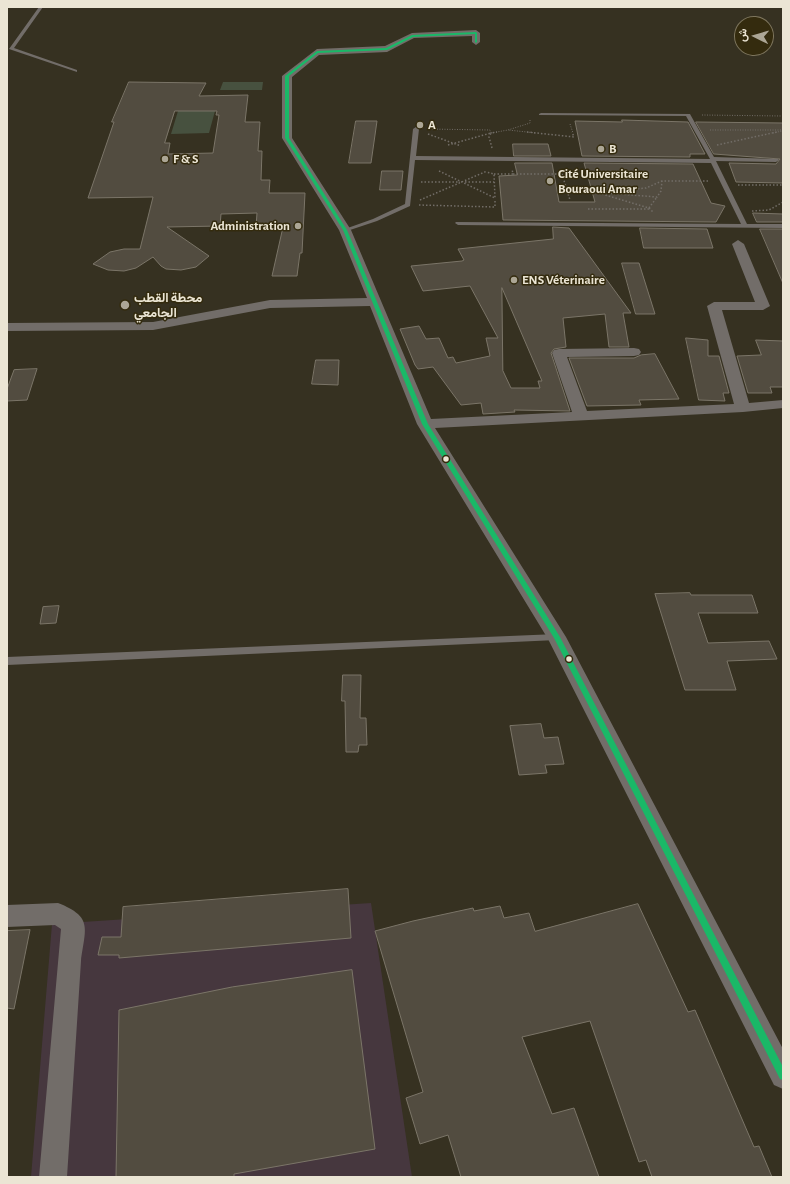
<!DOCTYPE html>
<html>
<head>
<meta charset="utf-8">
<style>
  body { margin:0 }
  #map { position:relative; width:790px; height:1184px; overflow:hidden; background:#363121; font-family:"Alegreya Sans",Vazirmatn,sans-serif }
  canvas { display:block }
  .frame { position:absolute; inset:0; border:8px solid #ebe5d4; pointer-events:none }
  .north { position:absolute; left:734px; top:16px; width:40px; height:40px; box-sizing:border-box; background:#342b0e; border:1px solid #7d755d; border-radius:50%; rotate:275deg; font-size:11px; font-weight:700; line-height:16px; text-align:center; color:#ebe5d4 }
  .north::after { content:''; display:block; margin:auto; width:14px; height:18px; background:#aca695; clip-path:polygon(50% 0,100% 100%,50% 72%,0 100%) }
</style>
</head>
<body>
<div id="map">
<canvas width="790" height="1184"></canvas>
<div class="frame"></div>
<div class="north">ش</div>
</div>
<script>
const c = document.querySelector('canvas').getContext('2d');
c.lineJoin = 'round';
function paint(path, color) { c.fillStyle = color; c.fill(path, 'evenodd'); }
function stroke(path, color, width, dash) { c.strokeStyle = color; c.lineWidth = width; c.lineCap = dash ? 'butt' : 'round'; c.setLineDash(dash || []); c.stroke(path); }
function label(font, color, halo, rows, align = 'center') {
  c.font = font + ' "Alegreya Sans",Vazirmatn,sans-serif'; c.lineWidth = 3; c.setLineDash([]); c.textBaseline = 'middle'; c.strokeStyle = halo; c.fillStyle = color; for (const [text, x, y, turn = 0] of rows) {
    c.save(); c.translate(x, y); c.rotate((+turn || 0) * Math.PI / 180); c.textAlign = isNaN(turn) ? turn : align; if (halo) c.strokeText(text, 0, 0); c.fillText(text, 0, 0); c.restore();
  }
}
paint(new Path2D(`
  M 371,903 L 412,1177 L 31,1177 L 52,924 Z`), '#46373e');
paint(new Path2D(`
  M 223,82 L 263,82 L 262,90 L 220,90 Z
  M 178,111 L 215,111 L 209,133 L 171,134 Z`), '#47513f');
const building = new Path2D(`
  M 129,82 L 206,83 L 199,96 L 248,95 L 245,122 L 260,122 L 258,151 L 262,151 L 261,180 L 270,180 L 269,193 L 305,193 L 302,253 L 300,253 L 297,276 L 272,276 L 283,227 L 256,227 L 257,213 L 221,214 L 220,226 L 167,227 L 209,256 L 196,267 L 181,270 L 166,269 L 161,266 L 153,257 L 136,268 L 124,271 L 108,270 L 93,264 L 110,252 L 124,249 L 140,249 L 153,197 L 88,198 L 114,122 L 112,122 ZM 175,111 L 217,111 L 216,115 L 219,115 L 213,153 L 168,154 L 170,143 L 165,143 Z
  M 622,120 L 688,122 L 705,154 L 690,154 L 690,157 L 582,156 L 575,121 L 622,122 Z
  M 356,121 L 377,121 L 371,163 L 349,163 Z
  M 696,122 L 783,123 L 783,183 L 736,182 L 729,163 L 776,164 L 780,159 L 714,154 Z
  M 513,144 L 548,144 L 551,156 L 514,156 Z
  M 515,163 L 552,163 L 559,202 L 595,202 L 584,163 L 693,164 L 711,203 L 725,206 L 716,222 L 503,220 L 499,176 L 517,175 Z
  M 382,171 L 403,171 L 401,190 L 380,190 Z
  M 753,213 L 783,214 L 783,222 L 757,222 Z
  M 553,227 L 569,228 L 631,313 L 623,313 L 629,347 L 609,347 L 605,314 L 563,318 L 566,347 L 554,349 L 551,353 L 570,411 L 514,410 L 515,412 L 483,414 L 481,403 L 461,405 L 433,367 L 418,369 L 415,365 L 400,329 L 419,326 L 426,339 L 439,338 L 448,358 L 453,357 L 456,363 L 490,356 L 486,338 L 498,338 L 470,286 L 423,291 L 411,266 L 462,261 L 464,260 L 458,249 L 553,239 ZM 502,288 L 542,381 L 538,381 L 540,388 L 511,388 L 503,371 Z
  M 640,228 L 707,229 L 713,248 L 644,248 Z
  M 760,229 L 783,229 L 783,283 Z
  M 622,263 L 639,263 L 655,314 L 636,314 Z
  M 686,338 L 708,340 L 708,356 L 719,356 L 729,393 L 723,393 L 725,401 L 699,400 Z
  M 756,340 L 783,341 L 783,387 L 770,387 L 772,393 L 748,393 L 737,356 L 761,355 Z
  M 655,354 L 679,399 L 639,400 L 641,405 L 587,406 L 569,358 L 634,358 L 641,355 Z
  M 316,360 L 339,360 L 338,385 L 312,384 Z
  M 37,369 L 27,400 L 7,401 L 7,389 L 14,370 Z
  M 690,593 L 691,595 L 752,595 L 758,613 L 698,613 L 708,643 L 769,641 L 777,659 L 727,661 L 736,690 L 685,690 L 655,594 Z
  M 59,606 L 56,623 L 40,624 L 43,607 Z
  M 343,675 L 361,675 L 360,718 L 366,718 L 367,745 L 359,745 L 358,752 L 346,752 L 345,701 L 342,701 Z
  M 541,724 L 544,738 L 558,737 L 564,764 L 545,765 L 547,773 L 519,775 L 510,726 Z
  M 348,889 L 351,938 L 119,958 L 119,955 L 98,955 L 102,937 L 121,937 L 123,907 Z
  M 638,904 L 688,1012 L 695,1010 L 754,1147 L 759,1146 L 772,1177 L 652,1177 L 646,1160 L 639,1162 L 590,1021 L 522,1037 L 552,1114 L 574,1108 L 599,1177 L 461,1177 L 448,1135 L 420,1144 L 406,1098 L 423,1092 L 375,931 L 413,921 L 473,908 L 474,911 L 500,906 L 504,918 L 529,913 L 535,931 Z
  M 30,930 L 14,1009 L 7,1008 L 7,931 Z
  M 352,970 L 375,1149 L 234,1174 L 234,1177 L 116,1177 L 119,1010 L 232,987 Z`);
paint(building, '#524c40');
stroke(building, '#7b7568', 1);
stroke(new Path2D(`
  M 702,115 L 783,116
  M 530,120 L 530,123 L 508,130 L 536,133
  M 570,124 L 573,133
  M 427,129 L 490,130 L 491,133
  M 710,130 L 783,130
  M 491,133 L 508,130
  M 773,133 L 782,131`), '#726d67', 1, [1, 1.5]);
stroke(new Path2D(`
  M 527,132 L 574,137 L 572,132
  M 428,134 L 461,146
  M 448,145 L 491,133
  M 717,145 L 777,132
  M 492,148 L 489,137 L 491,133 L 497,132
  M 439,171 L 495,198 L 494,174 L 486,172
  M 581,171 L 582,178
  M 494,174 L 513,174 L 512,169
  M 513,174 L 562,174 L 570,200
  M 421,182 L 460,182
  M 465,182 L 494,182
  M 738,185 L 783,185
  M 567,188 L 593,192
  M 593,192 L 657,197 L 661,191 L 662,181 L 710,181
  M 603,192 L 646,188 L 662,181
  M 602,194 L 649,208 L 654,213
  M 420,200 L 487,171
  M 419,205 L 495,207 L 495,199
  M 649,208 L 657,197
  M 588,209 L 649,209
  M 752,211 L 769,210 L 783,202`), '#726d67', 1.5, [1.5, 2]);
paint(new Path2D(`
  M 39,7 L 43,7 L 14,48 L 77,70 L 77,72 L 9,49 Z
  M 541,113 L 690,114 L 714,157 L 778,159 L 779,160 L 776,162 L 716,161 L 747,224 L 783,224 L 783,228 L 458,225 L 455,223 L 456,222 L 741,224 L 711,163 L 415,160 L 410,206 L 377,221 L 347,231 L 342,230 L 373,219 L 405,204 L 413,129 L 416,127 L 419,129 L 416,156 L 710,159 L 686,116 L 539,115 L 539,114 Z
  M 557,634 L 560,635 L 562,637 L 560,639 L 557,640 L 7,665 L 7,657 Z`), '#726d69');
paint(new Path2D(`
  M 476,30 L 480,33 L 480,42 L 476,45 L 472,42 L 472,36 L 414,38 L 387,52 L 319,55 L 292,77 L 292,138 L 351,230 L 431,419 L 572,412 L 552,353 L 554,350 L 559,349 L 634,348 L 639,349 L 641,352 L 639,355 L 634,356 L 567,357 L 587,411 L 734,404 L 707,306 L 714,302 L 755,302 L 732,244 L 738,240 L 744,244 L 770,306 L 763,310 L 722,310 L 749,403 L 783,400 L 783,408 L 743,412 L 435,428 L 566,637 L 783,1049 L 783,1089 L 774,1085 L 548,639 L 417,424 L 370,306 L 270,308 L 153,330 L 7,331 L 7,323 L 153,322 L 270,300 L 367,298 L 339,230 L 282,138 L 282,76 L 317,49 L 385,46 L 412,33 Z
  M 58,903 C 94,917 85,929 81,961 L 67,1177 L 39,1177 L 61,929 L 55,925 L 7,927 L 7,905 Z`), '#726d69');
paint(new Path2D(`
  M 476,32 L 477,33 L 477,42 L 476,43 L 475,42 L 475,34 L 413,37 L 387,50 L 318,53 L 289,76 L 289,138 L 347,230 L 428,424 L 560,637 L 783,1067 L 783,1080 L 780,1079 L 554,638 L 422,424 L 343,230 L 285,138 L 285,76 L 317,51 L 386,48 L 412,35 Z`), '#1ab867');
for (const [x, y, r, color] of [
  [420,125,4,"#aca695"],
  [601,149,4,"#aca695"],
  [165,159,4,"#aca695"],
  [550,181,4,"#aca695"],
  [298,226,4,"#aca695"],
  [514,280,4,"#aca695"],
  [125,305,5,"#aca695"],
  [446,459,3.5,"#ebe5d4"],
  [569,659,3.5,"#ebe5d4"]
]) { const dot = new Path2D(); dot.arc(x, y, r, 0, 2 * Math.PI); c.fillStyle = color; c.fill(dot); stroke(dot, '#342b0e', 1.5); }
label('bold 13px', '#ebe5d4', '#342b0e', [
  ["A",428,125],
  ["B",609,149],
  ["F & S",173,159],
  ["Cité Universitaire",558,174],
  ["Bouraoui Amar",558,189],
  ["Administration",290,226,"right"],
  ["ENS Véterinaire",522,280],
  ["محطة القطب",134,298],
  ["الجامعي",134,313]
], 'left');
</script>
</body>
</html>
